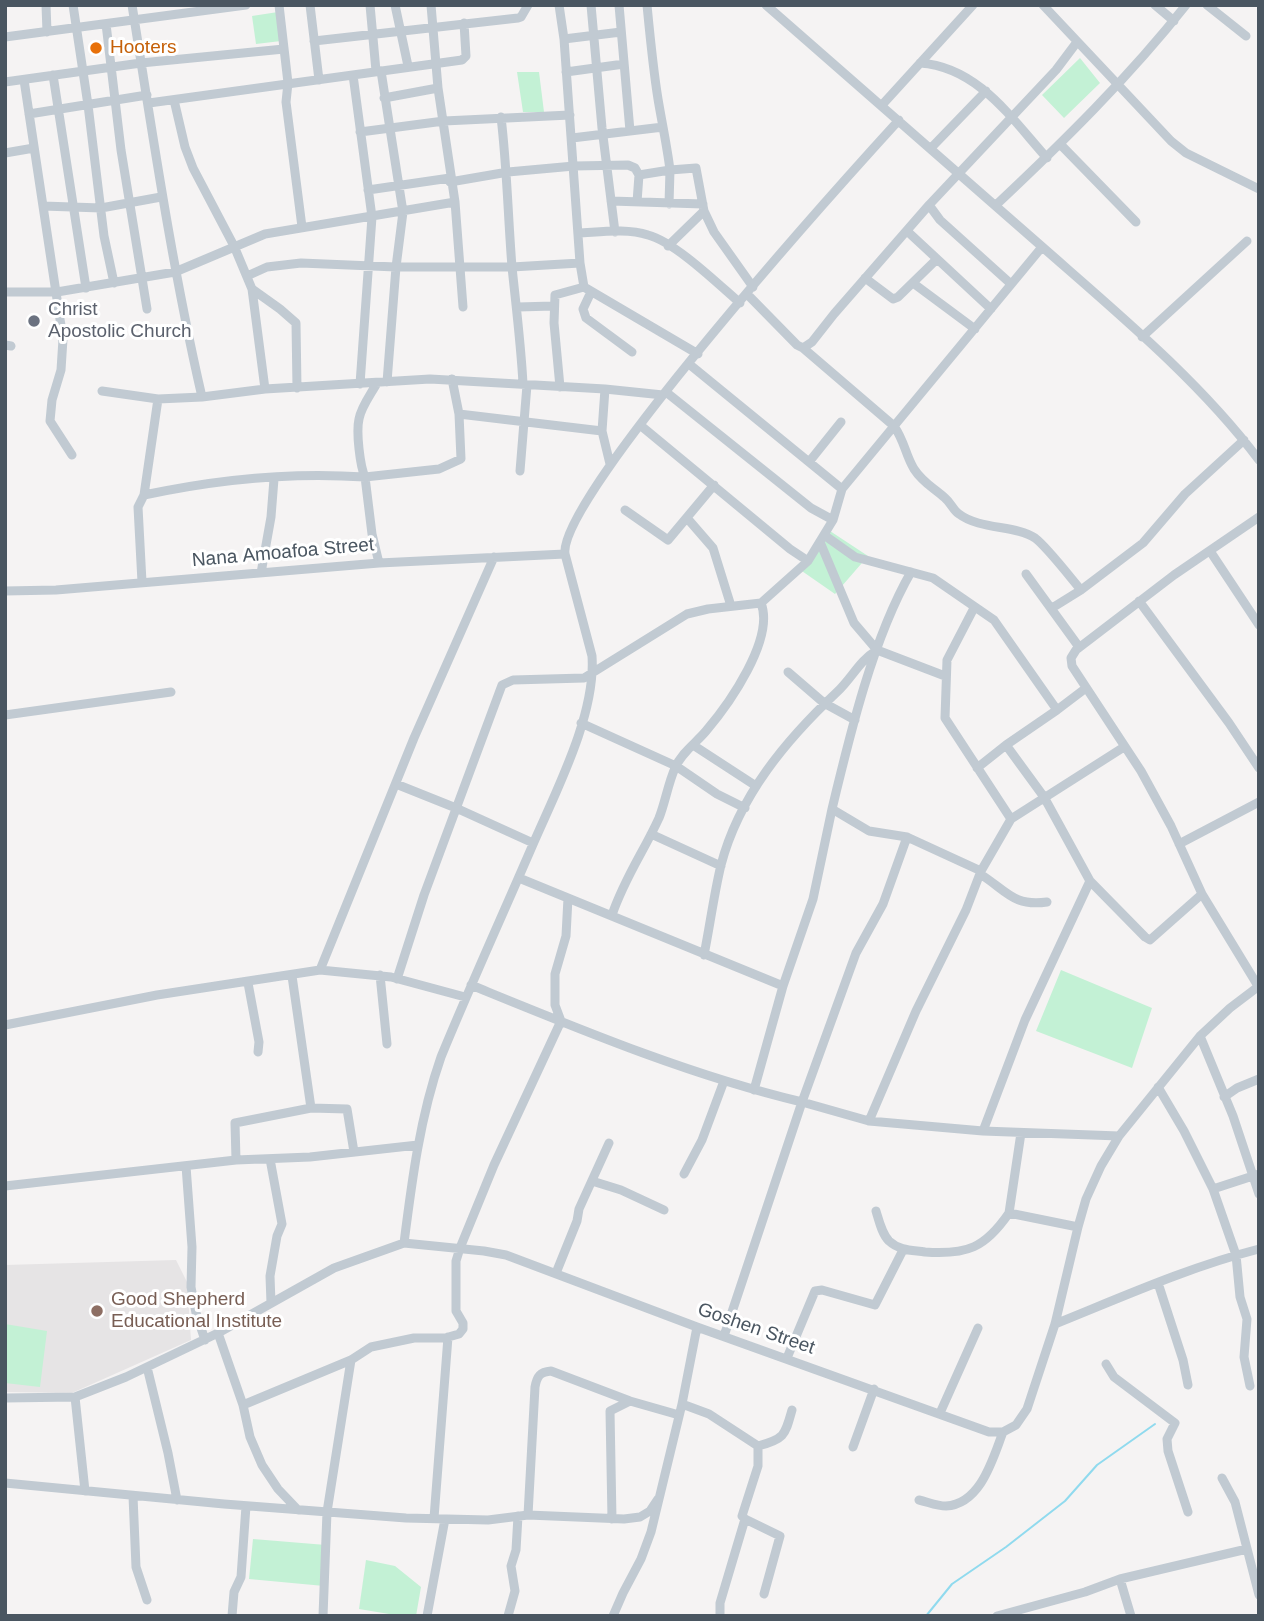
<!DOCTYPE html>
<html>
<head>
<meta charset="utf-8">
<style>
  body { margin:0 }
  #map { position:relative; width:1264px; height:1621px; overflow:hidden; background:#f5f3f3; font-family:Arial,sans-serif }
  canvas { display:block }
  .frame { position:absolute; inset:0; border:7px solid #4a5661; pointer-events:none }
</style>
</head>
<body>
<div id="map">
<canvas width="1264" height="1621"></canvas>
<div class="frame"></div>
</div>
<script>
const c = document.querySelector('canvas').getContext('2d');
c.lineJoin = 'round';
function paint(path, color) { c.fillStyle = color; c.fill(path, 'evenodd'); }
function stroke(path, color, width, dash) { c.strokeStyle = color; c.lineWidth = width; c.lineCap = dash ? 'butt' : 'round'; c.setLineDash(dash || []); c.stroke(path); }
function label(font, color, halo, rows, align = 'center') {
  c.font = font + ' Arial,sans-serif'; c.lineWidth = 6; c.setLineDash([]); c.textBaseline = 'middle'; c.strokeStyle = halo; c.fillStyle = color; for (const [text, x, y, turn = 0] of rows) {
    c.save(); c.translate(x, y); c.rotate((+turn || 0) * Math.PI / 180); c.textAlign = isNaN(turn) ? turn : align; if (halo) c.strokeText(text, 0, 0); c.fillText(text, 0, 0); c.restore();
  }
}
paint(new Path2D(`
  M 176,1260 L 187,1282 L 191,1340 L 72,1393 L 5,1392 L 5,1265 Z`), '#e6e4e5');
paint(new Path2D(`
  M 278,12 L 281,41 L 256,44 L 252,16 Z
  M 1080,58 L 1100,83 L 1064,118 L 1042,95 Z
  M 517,72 L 539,72 L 544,112 L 523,112 Z
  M 830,531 L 868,556 L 835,594 L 799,569 Z
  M 1061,970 L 1152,1008 L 1132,1068 L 1036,1031 Z
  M 5,1324 L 47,1331 L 40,1387 L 5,1383 Z
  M 253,1539 L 326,1545 L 324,1586 L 249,1579 Z
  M 366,1560 L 395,1566 L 421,1587 L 416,1616 L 401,1616 L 359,1609 Z`), '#c3f1d5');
stroke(new Path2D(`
  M 926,1616 L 952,1584 L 1006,1547 L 1065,1501 L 1097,1465 L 1155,1424`), '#90daee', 2);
stroke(new Path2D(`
  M 46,5 L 47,32
  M 73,5 L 88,105 L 104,236 L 114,283
  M 132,5 C 153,137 172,267 202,397
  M 279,5 L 288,83 L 286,102 L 302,227
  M 310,5 L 319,80
  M 370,5 L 376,71
  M 395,5 L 408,66
  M 431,5 L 438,88 L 455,202 L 463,307
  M 559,5 L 564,39 L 580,263 L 584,287 L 698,354
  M 591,5 L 602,128 L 615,232
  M 619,5 L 630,131
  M 647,5 C 650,36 653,68 658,99 C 662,123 667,146 670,170 L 696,168 L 704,211 L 714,232 L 753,287
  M 766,5 C 857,84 948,165 1039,244 C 1114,310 1199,380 1259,460
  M 1043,5 L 1171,141 L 1186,153 L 1259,189
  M 1155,5 L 1174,21
  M 1207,5 L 1246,36
  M 106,24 L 121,150 L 147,309
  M 5,37 L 246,5
  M 564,39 L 621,32
  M 314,41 L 518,18 L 521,17 L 528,5
  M 920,63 C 978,67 1011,118 1047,158
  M 381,71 L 403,212 L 396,267 L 387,382
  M 566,72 L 624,64
  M 53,75 L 86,288
  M 353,75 L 372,217 L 360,384
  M 24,80 L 63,339 L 61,370 L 52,400 L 50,421 L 72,455
  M 5,82 L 141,63 L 284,49
  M 384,98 L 438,88
  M 174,100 L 185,147 L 193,168 L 234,246 L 252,289 L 280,309 L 296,323 L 297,388
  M 149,103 L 462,60 L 466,56 L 464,23
  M 882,105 L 973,5
  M 29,114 L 147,95
  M 501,117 C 507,167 508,217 512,267 C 516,306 521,345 523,384
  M 360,132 L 444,121 L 570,115
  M 572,138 L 663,127
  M 1060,144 L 1136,222
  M 931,148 L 986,91
  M 5,153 L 34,148
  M 450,182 L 508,172 L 574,166 L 628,165 L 635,168 L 639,175 L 670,170 L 669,204
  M 368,190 L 450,178
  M 611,201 L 703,204
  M 637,202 L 639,175
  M 929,205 L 940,220 L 1011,284
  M 996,205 C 1063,142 1129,77 1186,5
  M 43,206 L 101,208 L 161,197
  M 907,231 L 991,309
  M 578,233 C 600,232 627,228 648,235 C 675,242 718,284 740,303
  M 668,246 L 704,211
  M 247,276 L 267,267 L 301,263 L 396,267 L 512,267 L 580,263
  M 865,278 L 893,299 L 898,297 L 937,259
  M 913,283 L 975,329
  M 252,289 L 265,389
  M 5,292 L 57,292 L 175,272 L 265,234 L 455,202
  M 591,292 L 583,309 L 586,318 L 632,352
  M 747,294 L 797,345 L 803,348 L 894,426 C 905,442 905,454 914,469 C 923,483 934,488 945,498 C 951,503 953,510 959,514 C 980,530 1016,525 1035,538 C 1047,547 1070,577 1081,590
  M 518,307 L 553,306
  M 1142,337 L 1247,241
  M 5,345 L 11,346
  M 803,348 L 812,342 L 834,314 L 929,205 L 1056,70 L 1077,42
  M 689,364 L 842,489
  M 377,383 C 371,394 361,407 359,419 C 356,432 360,466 365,477 L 439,469 L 461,459 L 459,414 L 452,379
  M 560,387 L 554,323 L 555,295 L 584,287
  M 605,389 L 602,431 L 610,464
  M 102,391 L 158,399
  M 666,392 L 811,508 L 833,520
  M 459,414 L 602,431
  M 640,425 L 790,549 L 808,561
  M 809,462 L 841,422
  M 520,471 L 527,385
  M 144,495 C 214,480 293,472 365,477 L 372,534 L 379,563
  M 625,510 L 668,540 L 714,485
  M 687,518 L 713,548 L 731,606
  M 824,535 L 855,557 L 933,578 L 994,620 L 1057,710 L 1006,745 L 1044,797 L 1090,881 L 1145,937 L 1150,940 L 1202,894
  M 820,542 L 854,623 L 877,650 L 945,676
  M 1210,551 L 1259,625
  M 261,573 L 271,517 L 274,479
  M 1026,574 L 1079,647
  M 142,582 L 138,507 L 144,495 L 158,399 L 202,397 L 265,389 L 430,379 L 605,389 L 663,395
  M 5,591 L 56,590 L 379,563 L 565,554
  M 1139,601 L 1229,723 L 1259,768
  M 974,608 L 947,660 L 945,718 L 1011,819 L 1124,747
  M 1052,608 L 1081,590 L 1143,543 L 1185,494 L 1244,440
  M 788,672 L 824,703 L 855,720
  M 1057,710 L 1086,688
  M 5,715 L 171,692
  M 581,723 L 676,766 L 717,794 L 745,808
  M 693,745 L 756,786
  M 977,768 L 1006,745
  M 396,784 L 456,808 L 533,843
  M 651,834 L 721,866
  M 907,837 L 869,831 L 832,809 C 850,734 873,638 911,572
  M 1179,844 L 1259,802
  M 981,871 L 966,910 L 916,1011 L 869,1121 L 983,1131 L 1025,1020 L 1090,881
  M 980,874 C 1006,890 1013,907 1047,902
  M 519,878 L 783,986 L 754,1090
  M 612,915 C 625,877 643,853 659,818 C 665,803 668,784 675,768 C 682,752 696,743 706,731 C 729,704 775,639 761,603
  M 704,955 C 710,925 714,894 721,865 C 739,796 786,740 837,692 C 852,678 859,661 877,650
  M 380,975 L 387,1044
  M 292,976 L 311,1108
  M 397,979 L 424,895 L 502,685 L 513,680 L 584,678 L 687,614 L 708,609 L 761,603 L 808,561 L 833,520 L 842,489 L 1042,247
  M 248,983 L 259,1042 L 258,1052
  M 471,985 C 579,1029 689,1075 802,1102 L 724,1336
  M 783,986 L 813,899 L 832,809
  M 1258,986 L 1202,894 L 1171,826 L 1141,771 L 1072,666 L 1071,658 L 1076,650 L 1174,575 L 1259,517
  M 465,997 L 391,977 L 320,970 L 414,738 L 494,557
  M 5,1025 L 157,995 L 320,970
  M 1200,1036 L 1233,1116 L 1259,1194
  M 1158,1087 L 1184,1131 L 1213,1189 L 1236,1255 L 1240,1297 L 1247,1319 L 1244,1357 L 1250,1386
  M 1224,1097 L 1237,1088 L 1259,1079
  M 869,1121 L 802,1102 L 856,953 L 883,904 L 907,837 L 981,871 L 1011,819
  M 983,1131 L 1119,1136
  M 1021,1133 L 1009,1213 L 1078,1227
  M 270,1159 L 282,1224 L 277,1236 L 270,1276 L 271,1303
  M 236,1160 L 235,1123 L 311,1108 L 347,1109 L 354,1152
  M 186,1166 L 192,1247 L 191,1287 L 196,1313 L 205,1340
  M 684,1174 L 702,1140 L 724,1081
  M 592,1181 L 621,1190 L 664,1210
  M 5,1186 L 236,1160 L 310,1157 L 418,1145
  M 1213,1189 L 1259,1174
  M 876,1211 C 879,1221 882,1234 889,1241 C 900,1251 912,1250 925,1252 C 967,1255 985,1248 1009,1213
  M 404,1243 C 412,1180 420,1117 441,1057 C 471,984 503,914 534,842 C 557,789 596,714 592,656 L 565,554 C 557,498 847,177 899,120
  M 556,1273 L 577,1221 L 579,1209 L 609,1143
  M 1158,1283 L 1183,1360 L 1188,1385
  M 1055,1324 C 1122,1297 1189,1267 1259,1249
  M 218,1333 L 243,1405 L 250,1437 L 262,1465 L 278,1489 L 298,1510
  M 787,1358 L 815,1291 L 822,1290 L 875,1305 L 903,1250
  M 1106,1364 L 1114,1377 L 1175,1423 L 1167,1439 L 1168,1451 L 1188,1512
  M 147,1367 L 168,1453 L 177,1500
  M 75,1397 L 85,1491
  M 5,1398 L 75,1397 L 126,1377 L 218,1333 L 334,1268 L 404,1243 L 484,1251 L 506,1255 L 697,1327 L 989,1432 L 1003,1432 L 1016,1425 L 1027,1409 L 1055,1324 L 1078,1227 L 1086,1199 L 1101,1166 L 1119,1136 L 1200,1036 L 1230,1008 L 1259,986
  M 682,1404 L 709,1414 L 758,1446 L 758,1466 L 742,1516 L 745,1519 L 780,1536 L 764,1594
  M 243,1405 L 351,1360 L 371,1347 L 414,1338 L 445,1338 L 459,1334 L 463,1329 L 463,1323 L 456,1311 L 456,1261 L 460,1248 L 494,1165 L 561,1021 L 555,1005 L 555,974 L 566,936 L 568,898
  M 940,1413 L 978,1328
  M 758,1446 C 785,1439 785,1435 792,1410
  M 853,1447 L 874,1389
  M 1222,1478 L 1235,1502 L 1259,1595
  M 5,1483 L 224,1504 L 406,1518 L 488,1520 L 528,1515 L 624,1519 L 640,1517 L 650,1511 L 658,1499
  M 133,1496 L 136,1567 L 147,1600
  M 919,1500 C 928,1502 937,1506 946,1506 C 981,1504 993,1458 1003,1432
  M 528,1515 L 535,1387 C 537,1376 540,1372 551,1371 L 630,1401 L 679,1415
  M 434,1518 L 448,1337
  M 612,1519 L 610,1411 L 630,1401
  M 1120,1579 L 1131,1616
  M 232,1616 L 234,1592 L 241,1577 L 246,1506
  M 323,1616 L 327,1512 L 351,1360
  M 427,1616 L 445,1519
  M 508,1616 L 515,1591 L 511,1566 L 516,1550 L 518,1516
  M 613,1616 L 623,1593 L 641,1559 L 651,1532 L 682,1404 L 697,1327
  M 720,1616 L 720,1603 L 745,1519
  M 997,1616 L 1085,1592 L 1120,1579 L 1247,1549`), '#c1cad2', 9);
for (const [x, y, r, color] of [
  [96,48,7,"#e8710a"],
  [34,321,7,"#6b7280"],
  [97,1311,7,"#8d6e63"]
]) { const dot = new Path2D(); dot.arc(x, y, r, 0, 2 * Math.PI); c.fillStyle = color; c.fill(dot); stroke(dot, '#fff', 2.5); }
label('19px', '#c56008', '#fff', [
  ["Hooters",110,48]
], 'left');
label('19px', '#5b616d', '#fff', [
  ["Christ",48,310],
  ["Apostolic Church",48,332]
], 'left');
label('19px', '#4a5661', '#fff', [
  ["Nana Amoafoa Street",283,553,-5],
  ["Goshen Street",756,1329,19]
]);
label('19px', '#785e54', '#fff', [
  ["Good Shepherd",111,1300],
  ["Educational Institute",111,1322]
], 'left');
</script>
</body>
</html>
